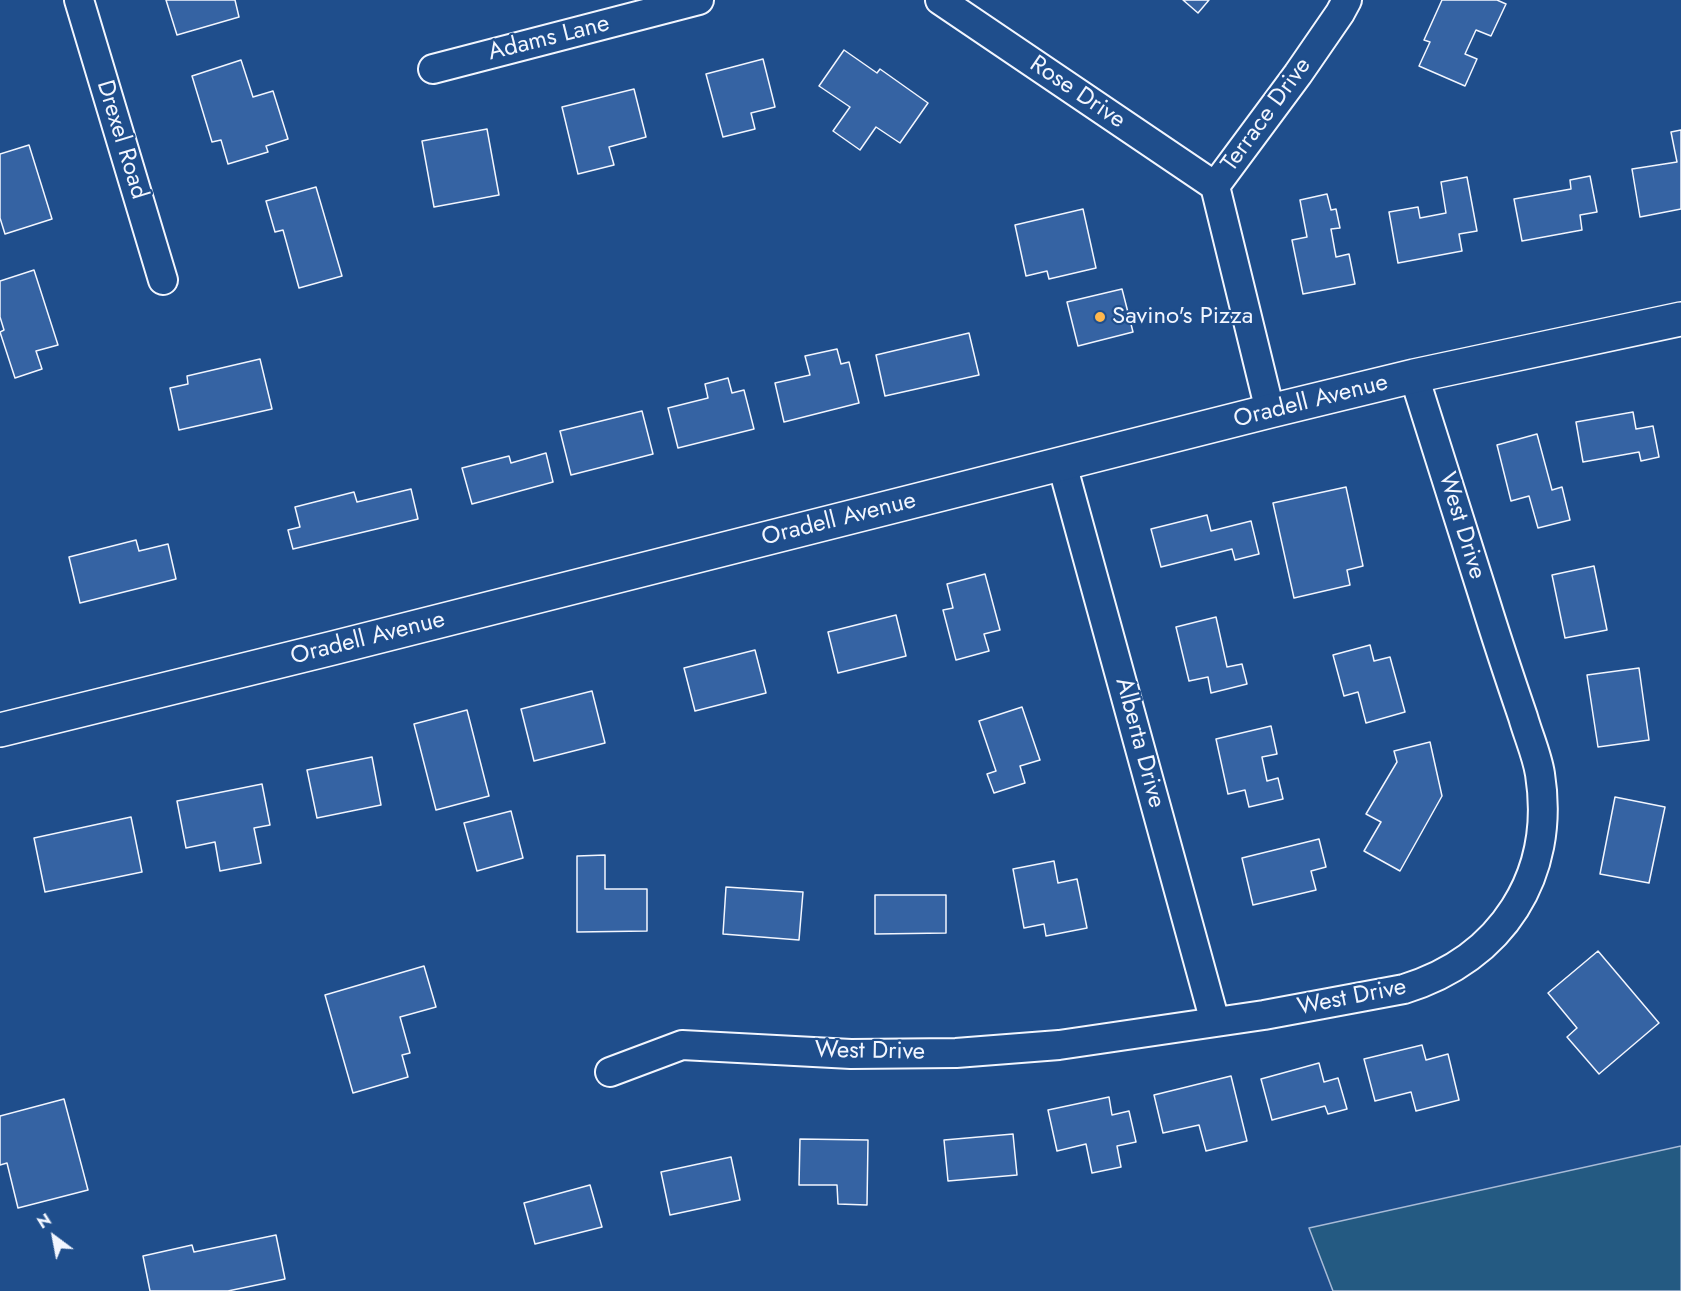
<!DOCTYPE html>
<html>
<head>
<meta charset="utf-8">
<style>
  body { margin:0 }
  #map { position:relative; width:1681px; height:1291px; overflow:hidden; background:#1f4e8c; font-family:Jost,sans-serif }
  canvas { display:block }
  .north { position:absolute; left:24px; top:1207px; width:60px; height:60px; -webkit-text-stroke:4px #1f4e8c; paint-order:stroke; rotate:328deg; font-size:16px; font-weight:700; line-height:24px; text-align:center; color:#f2f6ff }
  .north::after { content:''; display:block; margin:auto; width:21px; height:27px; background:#f2f6ff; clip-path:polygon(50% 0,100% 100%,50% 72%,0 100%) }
</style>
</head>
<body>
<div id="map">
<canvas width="1681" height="1291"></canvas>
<div class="north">N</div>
</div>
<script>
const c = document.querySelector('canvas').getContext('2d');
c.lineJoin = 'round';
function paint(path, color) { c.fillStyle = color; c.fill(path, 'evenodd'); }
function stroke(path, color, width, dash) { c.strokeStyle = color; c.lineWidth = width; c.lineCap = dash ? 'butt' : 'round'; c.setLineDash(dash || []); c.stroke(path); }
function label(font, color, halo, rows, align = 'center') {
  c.font = font + ' Jost,sans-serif'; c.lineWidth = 4.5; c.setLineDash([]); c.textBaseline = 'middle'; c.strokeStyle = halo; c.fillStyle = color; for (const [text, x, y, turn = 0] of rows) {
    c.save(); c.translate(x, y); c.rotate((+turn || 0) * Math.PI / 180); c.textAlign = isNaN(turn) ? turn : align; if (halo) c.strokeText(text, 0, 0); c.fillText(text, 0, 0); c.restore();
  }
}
const green = new Path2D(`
  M 1681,1146 L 1681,1291 L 1333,1291 L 1309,1228 Z`);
paint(green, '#245a82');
stroke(green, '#a8bbd7', 1.5);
const building = new Path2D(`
  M 166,0 L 235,0 L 239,17 L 177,35 Z
  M 1183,0 L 1209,0 L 1198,13 Z
  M 1442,0 L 1497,0 L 1506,4 L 1491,36 L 1476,30 L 1465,54 L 1477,59 L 1465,86 L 1419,66 L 1430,42 L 1424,40 Z
  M 844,50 L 877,73 L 880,69 L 928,103 L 900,143 L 876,127 L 860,150 L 833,131 L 850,107 L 819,86 Z
  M 763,59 L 775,107 L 751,113 L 755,129 L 723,137 L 706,74 Z
  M 241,60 L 253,97 L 273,91 L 288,139 L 266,146 L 268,152 L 228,164 L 221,140 L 212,142 L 192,76 Z
  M 634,89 L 646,137 L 609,147 L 614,165 L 578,174 L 562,107 Z
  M 487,129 L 499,195 L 434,207 L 422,141 Z
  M 1681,130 L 1681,209 L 1640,217 L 1632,169 L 1677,162 L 1671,132 Z
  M 29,145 L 52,219 L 5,234 L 0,218 L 0,154 Z
  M 1590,176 L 1597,212 L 1580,215 L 1582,230 L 1522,241 L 1514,199 L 1571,189 L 1570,180 Z
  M 1467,177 L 1477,231 L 1459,234 L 1462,251 L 1398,263 L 1389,212 L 1418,207 L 1420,218 L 1446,213 L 1441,182 Z
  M 316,187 L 342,276 L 299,288 L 283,230 L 275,232 L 266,201 Z
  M 1327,194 L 1331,210 L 1336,209 L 1340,228 L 1331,229 L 1336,257 L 1349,254 L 1355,284 L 1303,294 L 1292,240 L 1307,237 L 1300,200 Z
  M 1083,209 L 1096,268 L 1049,279 L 1047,271 L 1026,276 L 1015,225 Z
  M 34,270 L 58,345 L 36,351 L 42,369 L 15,378 L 0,332 L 4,330 L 0,317 L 0,281 Z
  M 1122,289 L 1133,332 L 1078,346 L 1067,302 Z
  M 969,333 L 979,375 L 885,396 L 876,355 Z
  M 837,349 L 841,364 L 849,362 L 859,403 L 784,422 L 775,383 L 810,375 L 805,356 Z
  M 260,359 L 272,409 L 179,430 L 170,388 L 188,384 L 187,376 Z
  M 728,378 L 732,393 L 744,390 L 754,429 L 678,448 L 668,408 L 708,398 L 705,384 Z
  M 642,411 L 653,454 L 571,475 L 560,431 Z
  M 1633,412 L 1636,429 L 1653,426 L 1659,457 L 1641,461 L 1639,452 L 1583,462 L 1576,422 Z
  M 1537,434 L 1552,490 L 1562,487 L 1570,520 L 1538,528 L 1529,496 L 1511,501 L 1497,445 Z
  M 546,453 L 553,482 L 472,504 L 462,468 L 509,456 L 511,463 Z
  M 1346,487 L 1363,566 L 1347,570 L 1350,585 L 1294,598 L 1273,503 Z
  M 411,489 L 418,519 L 293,549 L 288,530 L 300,527 L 295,507 L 354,492 L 357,502 Z
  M 1207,515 L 1211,531 L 1251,521 L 1259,554 L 1235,560 L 1232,549 L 1161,567 L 1151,529 Z
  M 136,540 L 139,551 L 168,544 L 176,579 L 80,603 L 69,557 Z
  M 1594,566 L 1607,630 L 1565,638 L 1552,575 Z
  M 985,574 L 1000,630 L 984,634 L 989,651 L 956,660 L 943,610 L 953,608 L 947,584 Z
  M 896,615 L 906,656 L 838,673 L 828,632 Z
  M 1216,617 L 1227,667 L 1242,664 L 1247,684 L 1211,693 L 1208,677 L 1189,681 L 1176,627 Z
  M 1370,645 L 1374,661 L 1390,657 L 1405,712 L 1366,723 L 1358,692 L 1344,696 L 1333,655 Z
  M 755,650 L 766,693 L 695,711 L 684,668 Z
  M 1639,668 L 1649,740 L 1598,747 L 1587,675 Z
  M 592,691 L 605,743 L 534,761 L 521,709 Z
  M 1022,707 L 1040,760 L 1020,766 L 1025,783 L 994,793 L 987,774 L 996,771 L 979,721 Z
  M 467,710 L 489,796 L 436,810 L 414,724 Z
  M 1271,726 L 1277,754 L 1262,757 L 1267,781 L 1278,778 L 1283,799 L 1249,807 L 1245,790 L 1228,794 L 1216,739 Z
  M 1430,742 L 1442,796 L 1400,871 L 1364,851 L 1381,822 L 1366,814 L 1397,762 L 1394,751 Z
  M 372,757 L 381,805 L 317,818 L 307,770 Z
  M 262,784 L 270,825 L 254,828 L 261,863 L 220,871 L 215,842 L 186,848 L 177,801 Z
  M 1615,797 L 1665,807 L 1649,883 L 1600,874 Z
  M 511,811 L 523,858 L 477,871 L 464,823 Z
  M 131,817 L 142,872 L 45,892 L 34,838 Z
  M 1319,839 L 1326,867 L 1311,871 L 1316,890 L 1253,905 L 1242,858 Z
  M 605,855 L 605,889 L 647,889 L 647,931 L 577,932 L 577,856 Z
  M 1054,861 L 1058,883 L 1077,879 L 1087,928 L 1046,936 L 1044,924 L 1024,928 L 1013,869 Z
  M 726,887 L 803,892 L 799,940 L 723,934 Z
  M 875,895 L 946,895 L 946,933 L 875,934 Z
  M 1598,951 L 1659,1023 L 1599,1074 L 1567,1037 L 1577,1028 L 1548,993 Z
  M 424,966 L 436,1007 L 400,1017 L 410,1053 L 402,1055 L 408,1077 L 353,1093 L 325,995 Z
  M 1422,1045 L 1426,1060 L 1448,1054 L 1459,1100 L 1416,1111 L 1411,1092 L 1375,1101 L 1364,1059 Z
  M 1319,1063 L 1324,1082 L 1338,1078 L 1347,1109 L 1328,1114 L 1325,1106 L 1272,1120 L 1261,1079 Z
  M 1231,1076 L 1247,1141 L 1206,1151 L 1199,1125 L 1163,1133 L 1154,1095 Z
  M 1109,1097 L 1112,1115 L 1129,1111 L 1136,1142 L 1117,1146 L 1121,1167 L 1092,1173 L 1086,1144 L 1057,1151 L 1048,1110 Z
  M 64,1099 L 88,1190 L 18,1208 L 7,1163 L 0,1165 L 0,1116 Z
  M 1013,1134 L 1017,1175 L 948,1181 L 944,1140 Z
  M 800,1139 L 868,1140 L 867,1205 L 838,1204 L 837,1185 L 799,1185 Z
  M 731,1157 L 740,1200 L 670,1215 L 661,1172 Z
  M 590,1185 L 602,1227 L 535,1244 L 524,1203 Z
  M 276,1235 L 285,1279 L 228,1291 L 150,1291 L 143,1256 L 192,1245 L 194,1252 Z`);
paint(building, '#3563a3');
stroke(building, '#f2f6ff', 1.5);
const street = new Path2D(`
  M 79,0 L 163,280
  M 940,0 L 1215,186
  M 433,69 L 699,0
  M 1270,411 L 1215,186 L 1298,74 L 1340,13 L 1347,0
  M 1062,464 L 1215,1022
  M 610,1072 L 682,1045 L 851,1054 L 956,1053 L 1059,1045 L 1264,1015 L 1404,989 C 1502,959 1556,875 1540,774 C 1537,755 1528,735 1523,717 C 1510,679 1497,640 1485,601 C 1461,526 1438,451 1414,376`);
const primary = new Path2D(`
  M 0,730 L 333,648 L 1270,411 L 1414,376 L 1681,319`);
stroke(street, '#f2f6ff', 32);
stroke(primary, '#f2f6ff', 36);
stroke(street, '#1f4e8c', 28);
stroke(primary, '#1f4e8c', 33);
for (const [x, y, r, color] of [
  [1100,317,6,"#ffb74d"]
]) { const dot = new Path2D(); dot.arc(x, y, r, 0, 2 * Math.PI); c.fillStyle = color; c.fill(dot); stroke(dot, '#1f4e8c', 2); }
label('24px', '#f2f6ff', '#1f4e8c', [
  ["Adams Lane",549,39,-14],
  ["Rose Drive",1077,93,34],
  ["Terrace Drive",1267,115,-54],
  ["Drexel Road",121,140,73],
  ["Oradell Avenue",1311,402,-14],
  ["Oradell Avenue",839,520,-14],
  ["West Drive",1461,526,73],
  ["Oradell Avenue",368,639,-14],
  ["Alberta Drive",1139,743,75],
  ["West Drive",1352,998,-11],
  ["West Drive",870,1052,1]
]);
label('24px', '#f2f6ff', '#1f4e8c', [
  ["Savino's Pizza",1112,317]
], 'left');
</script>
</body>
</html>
